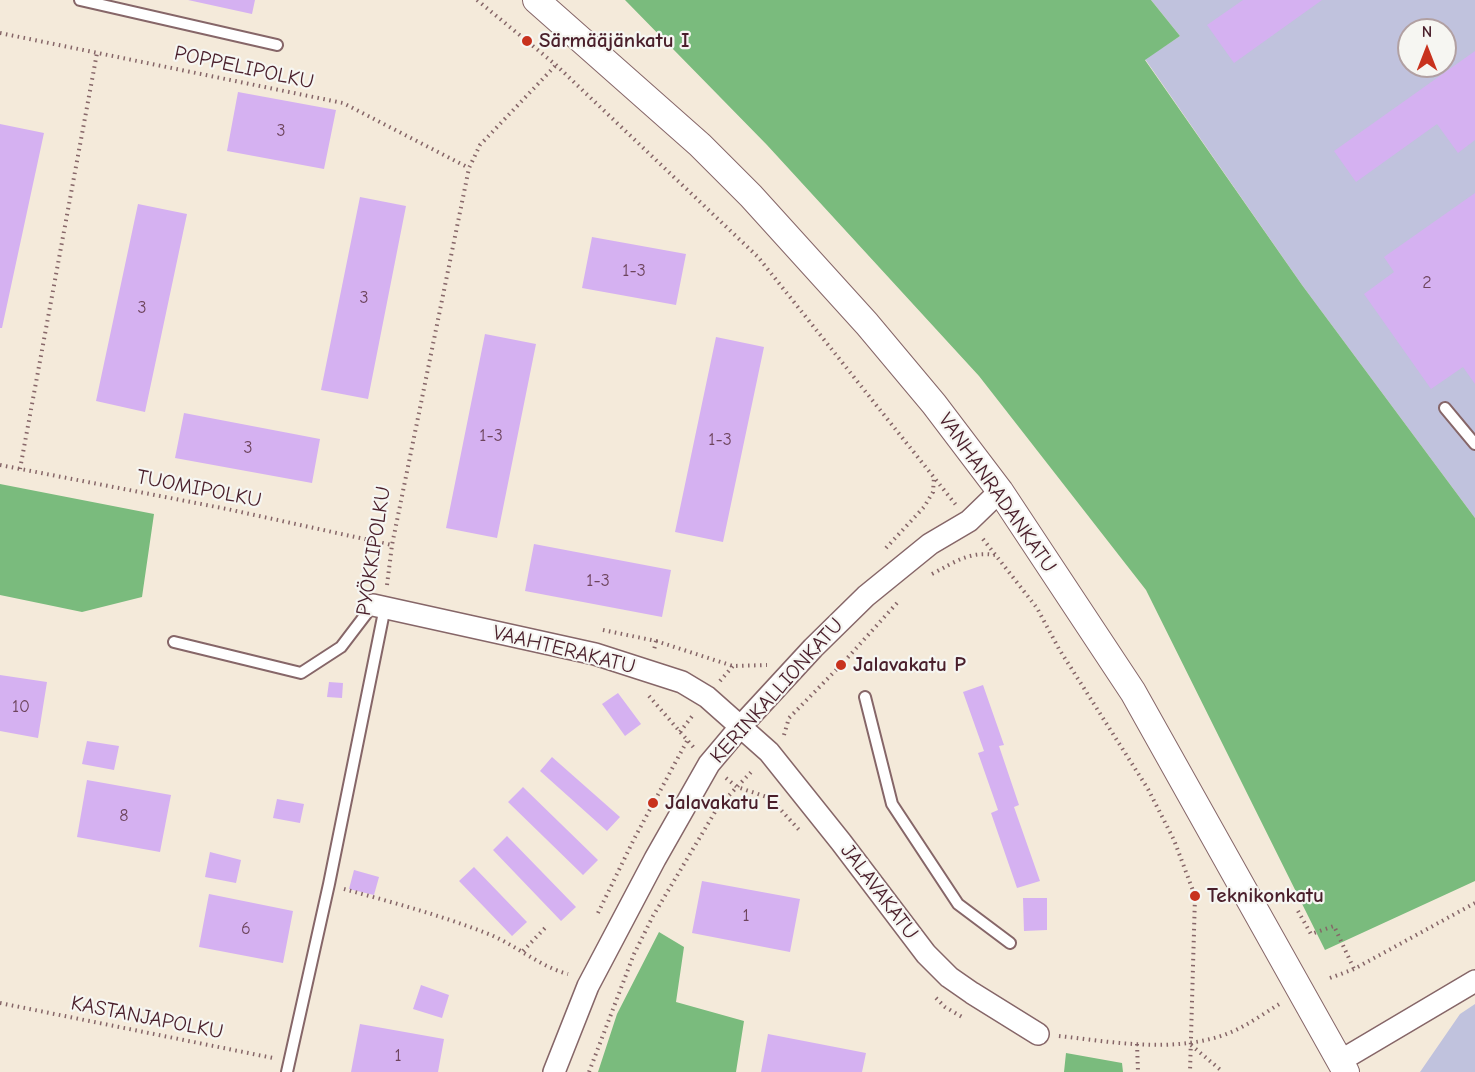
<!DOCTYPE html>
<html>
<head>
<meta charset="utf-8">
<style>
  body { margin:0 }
  #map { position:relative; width:1475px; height:1072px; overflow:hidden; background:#f4eada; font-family:"Comic Neue",sans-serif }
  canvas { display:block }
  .north { position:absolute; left:1397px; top:18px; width:60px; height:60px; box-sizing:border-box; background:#f6f6f2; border:2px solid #b1a0a2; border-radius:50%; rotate:0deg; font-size:16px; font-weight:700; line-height:24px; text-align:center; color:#4a1f2b }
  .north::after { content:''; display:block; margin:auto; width:21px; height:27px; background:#c8321e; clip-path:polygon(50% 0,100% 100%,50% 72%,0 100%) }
</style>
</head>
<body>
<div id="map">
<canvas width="1475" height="1072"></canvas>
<div class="north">N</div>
</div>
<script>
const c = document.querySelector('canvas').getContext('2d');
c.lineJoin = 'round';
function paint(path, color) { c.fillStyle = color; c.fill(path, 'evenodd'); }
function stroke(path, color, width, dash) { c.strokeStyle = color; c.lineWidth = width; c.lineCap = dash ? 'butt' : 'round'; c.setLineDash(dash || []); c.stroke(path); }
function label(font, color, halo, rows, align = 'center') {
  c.font = font + ' "Comic Neue",sans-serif'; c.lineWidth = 4.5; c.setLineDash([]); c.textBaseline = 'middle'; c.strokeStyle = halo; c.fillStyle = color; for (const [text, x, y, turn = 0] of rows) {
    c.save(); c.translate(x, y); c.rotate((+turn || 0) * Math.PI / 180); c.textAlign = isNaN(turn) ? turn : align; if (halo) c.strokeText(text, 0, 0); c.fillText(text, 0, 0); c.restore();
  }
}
paint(new Path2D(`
  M 1151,0 L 1475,0 L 1475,518 L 1302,285 L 1145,59 L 1180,36 ZM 1409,30 L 1445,30 L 1445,66 L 1409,66 Z
  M 1475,1004 L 1475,1072 L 1420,1072 L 1460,1014 Z`), '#c0c2dd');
paint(new Path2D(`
  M 625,0 L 1151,0 L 1180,36 L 1145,60 L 1302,285 L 1475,518 L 1475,881 L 1325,950 L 1146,590 L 979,376 L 767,145 Z
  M 0,484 L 154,514 L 142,597 L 82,612 L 0,595 Z
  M 659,932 L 684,947 L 676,1002 L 744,1021 L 736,1072 L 598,1072 L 617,1014 Z
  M 1066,1053 L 1122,1063 L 1123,1072 L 1064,1072 Z`), '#7abb7d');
paint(new Path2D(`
  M 188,0 L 255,0 L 252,14 Z
  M 1243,0 L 1322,0 L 1234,63 L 1207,25 Z
  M 1475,51 L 1475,140 L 1458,153 L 1437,124 L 1356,182 L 1334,151 Z
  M 238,92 L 336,110 L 324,169 L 227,151 Z
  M 0,124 L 44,133 L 2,328 L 0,328 Z
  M 1475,193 L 1475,384 L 1463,367 L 1431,389 L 1364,294 L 1394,272 L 1384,257 Z
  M 360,197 L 406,206 L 368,399 L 321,390 Z
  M 138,204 L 187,214 L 145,412 L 96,401 Z
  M 592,237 L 686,254 L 676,305 L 582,288 Z
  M 485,334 L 536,344 L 497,538 L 446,528 Z
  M 716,337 L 764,347 L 723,542 L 675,532 Z
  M 184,413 L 320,439 L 312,483 L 175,458 Z
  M 534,544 L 671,570 L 662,617 L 525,591 Z
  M 0,675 L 47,682 L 38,738 L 0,731 Z
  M 329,682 L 343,683 L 342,698 L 327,697 Z
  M 983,685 L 1004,745 L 999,746 L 1019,805 L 1014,807 L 1040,881 L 1017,888 L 991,813 L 998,810 L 978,753 L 984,751 L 963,692 Z
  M 618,693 L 641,724 L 625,736 L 602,704 Z
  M 87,741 L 119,746 L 114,770 L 82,764 Z
  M 552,757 L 620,817 L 607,831 L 540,771 Z
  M 87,780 L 171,795 L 160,852 L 77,837 Z
  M 523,787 L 598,860 L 583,875 L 508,802 Z
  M 277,799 L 304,804 L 300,823 L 273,818 Z
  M 507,836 L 576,907 L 561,921 L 493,850 Z
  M 210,852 L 241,860 L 236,883 L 205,877 Z
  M 474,867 L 527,922 L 512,936 L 459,881 Z
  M 354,870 L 379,877 L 374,895 L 349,889 Z
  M 702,881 L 800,899 L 790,952 L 692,933 Z
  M 209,894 L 293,911 L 283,963 L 199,947 Z
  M 1023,898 L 1047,898 L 1047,930 L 1024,931 Z
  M 421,985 L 449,995 L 442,1018 L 413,1009 Z
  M 360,1024 L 444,1039 L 438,1072 L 351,1072 Z
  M 768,1034 L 866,1053 L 862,1072 L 761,1072 Z`), '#d5b1f1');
const service = new Path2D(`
  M 80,0 L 277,45
  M 1445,408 L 1475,444
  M 174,642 L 301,673 L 341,647 L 373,605
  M 865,697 L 892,804 L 958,904 L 1010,943
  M 287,1072 L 329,884 L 385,607`);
const minor = new Path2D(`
  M 373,605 L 595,654 L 682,682 L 707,697 L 769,752 L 841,842 L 926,954 L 949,977 L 972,993 L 1038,1034
  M 1340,1061 L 1475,981
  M 554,1072 L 588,986 L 655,859 L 709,764 L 741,726 L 813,648 L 866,596 L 930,544 L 969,521 L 1000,491`);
const tertiary = new Path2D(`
  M 536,0 L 700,145 L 751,196 L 867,324 L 934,404 L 1000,491 L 1133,692 L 1346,1072`);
stroke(service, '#866668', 14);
stroke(minor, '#866668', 24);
stroke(tertiary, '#866668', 28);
stroke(new Path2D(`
  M 477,0 L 556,65 L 758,257 L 956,505
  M 0,33 L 343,103 L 469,168
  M 0,465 L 227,509 L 392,545
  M 20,469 L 97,53
  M 983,539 L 1037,608 L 1059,649 L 1148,789 L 1174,840 L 1195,896 L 1190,1072
  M 886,548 L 924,507 L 933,492 L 934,477
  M 932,574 C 955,562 969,551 995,555
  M 387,585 L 392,545 L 469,168 L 480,145 L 556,65
  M 603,630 L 656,641 L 654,650
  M 656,641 L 733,666 L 767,665
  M 720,681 L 733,666
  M 649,696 L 695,749
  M 680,732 L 693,715
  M 784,735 L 789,718 L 841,665 L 897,603
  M 726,778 L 737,787 L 770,798 L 801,832
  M 344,889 C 391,902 440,915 486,933 C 515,944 538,966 568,974
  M 1298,911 L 1311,934 L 1334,926 L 1354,969
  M 598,913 L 634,839 L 687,741
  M 523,951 L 545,928
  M 1330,978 L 1354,969 L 1475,903
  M 936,998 L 945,1007 L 964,1018
  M 0,1003 L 273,1058
  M 1059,1036 C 1113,1042 1171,1053 1224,1035 C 1244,1028 1263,1014 1281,1003
  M 1137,1044 L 1138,1072
  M 1191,1045 L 1223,1072
  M 589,1072 L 634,954 L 653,916 L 718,807 L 753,770`), '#866668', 4, [1.5, 4.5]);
stroke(service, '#fff', 10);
stroke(minor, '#fff', 21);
stroke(tertiary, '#fff', 26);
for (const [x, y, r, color] of [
  [527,41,6,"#c8321e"],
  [841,665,6,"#c8321e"],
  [653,803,6,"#c8321e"],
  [1195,896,6,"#c8321e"]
]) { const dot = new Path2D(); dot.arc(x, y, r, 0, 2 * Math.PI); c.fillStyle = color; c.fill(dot); stroke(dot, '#f6f6f2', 2); }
label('18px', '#6d445c', null, [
  ["3",281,131],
  ["1-3",634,271],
  ["2",1427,283],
  ["3",364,298],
  ["3",142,308],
  ["1-3",491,436],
  ["1-3",720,440],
  ["3",248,448],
  ["1-3",598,581],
  ["10",21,707],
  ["8",124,816],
  ["1",746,916],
  ["6",246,929],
  ["1",398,1056]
]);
label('bold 21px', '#4a1f2b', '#f6f6f2', [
  ["Särmääjänkatu I",539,41],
  ["Jalavakatu P",853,665],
  ["Jalavakatu E",665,803],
  ["Teknikonkatu",1207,896]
], 'left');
label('21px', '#4a1f2b', '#f6f6f2', [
  ["POPPELIPOLKU",244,68,12],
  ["TUOMIPOLKU",199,489,11],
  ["VANHANRADANKATU",997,493,55],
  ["PYÖKKIPOLKU",374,551,-81],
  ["VAAHTERAKATU",564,650,14],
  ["KERINKALLIONKATU",777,691,-48],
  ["JALAVAKATU",879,892,53],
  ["KASTANJAPOLKU",147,1018,11]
]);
</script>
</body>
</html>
